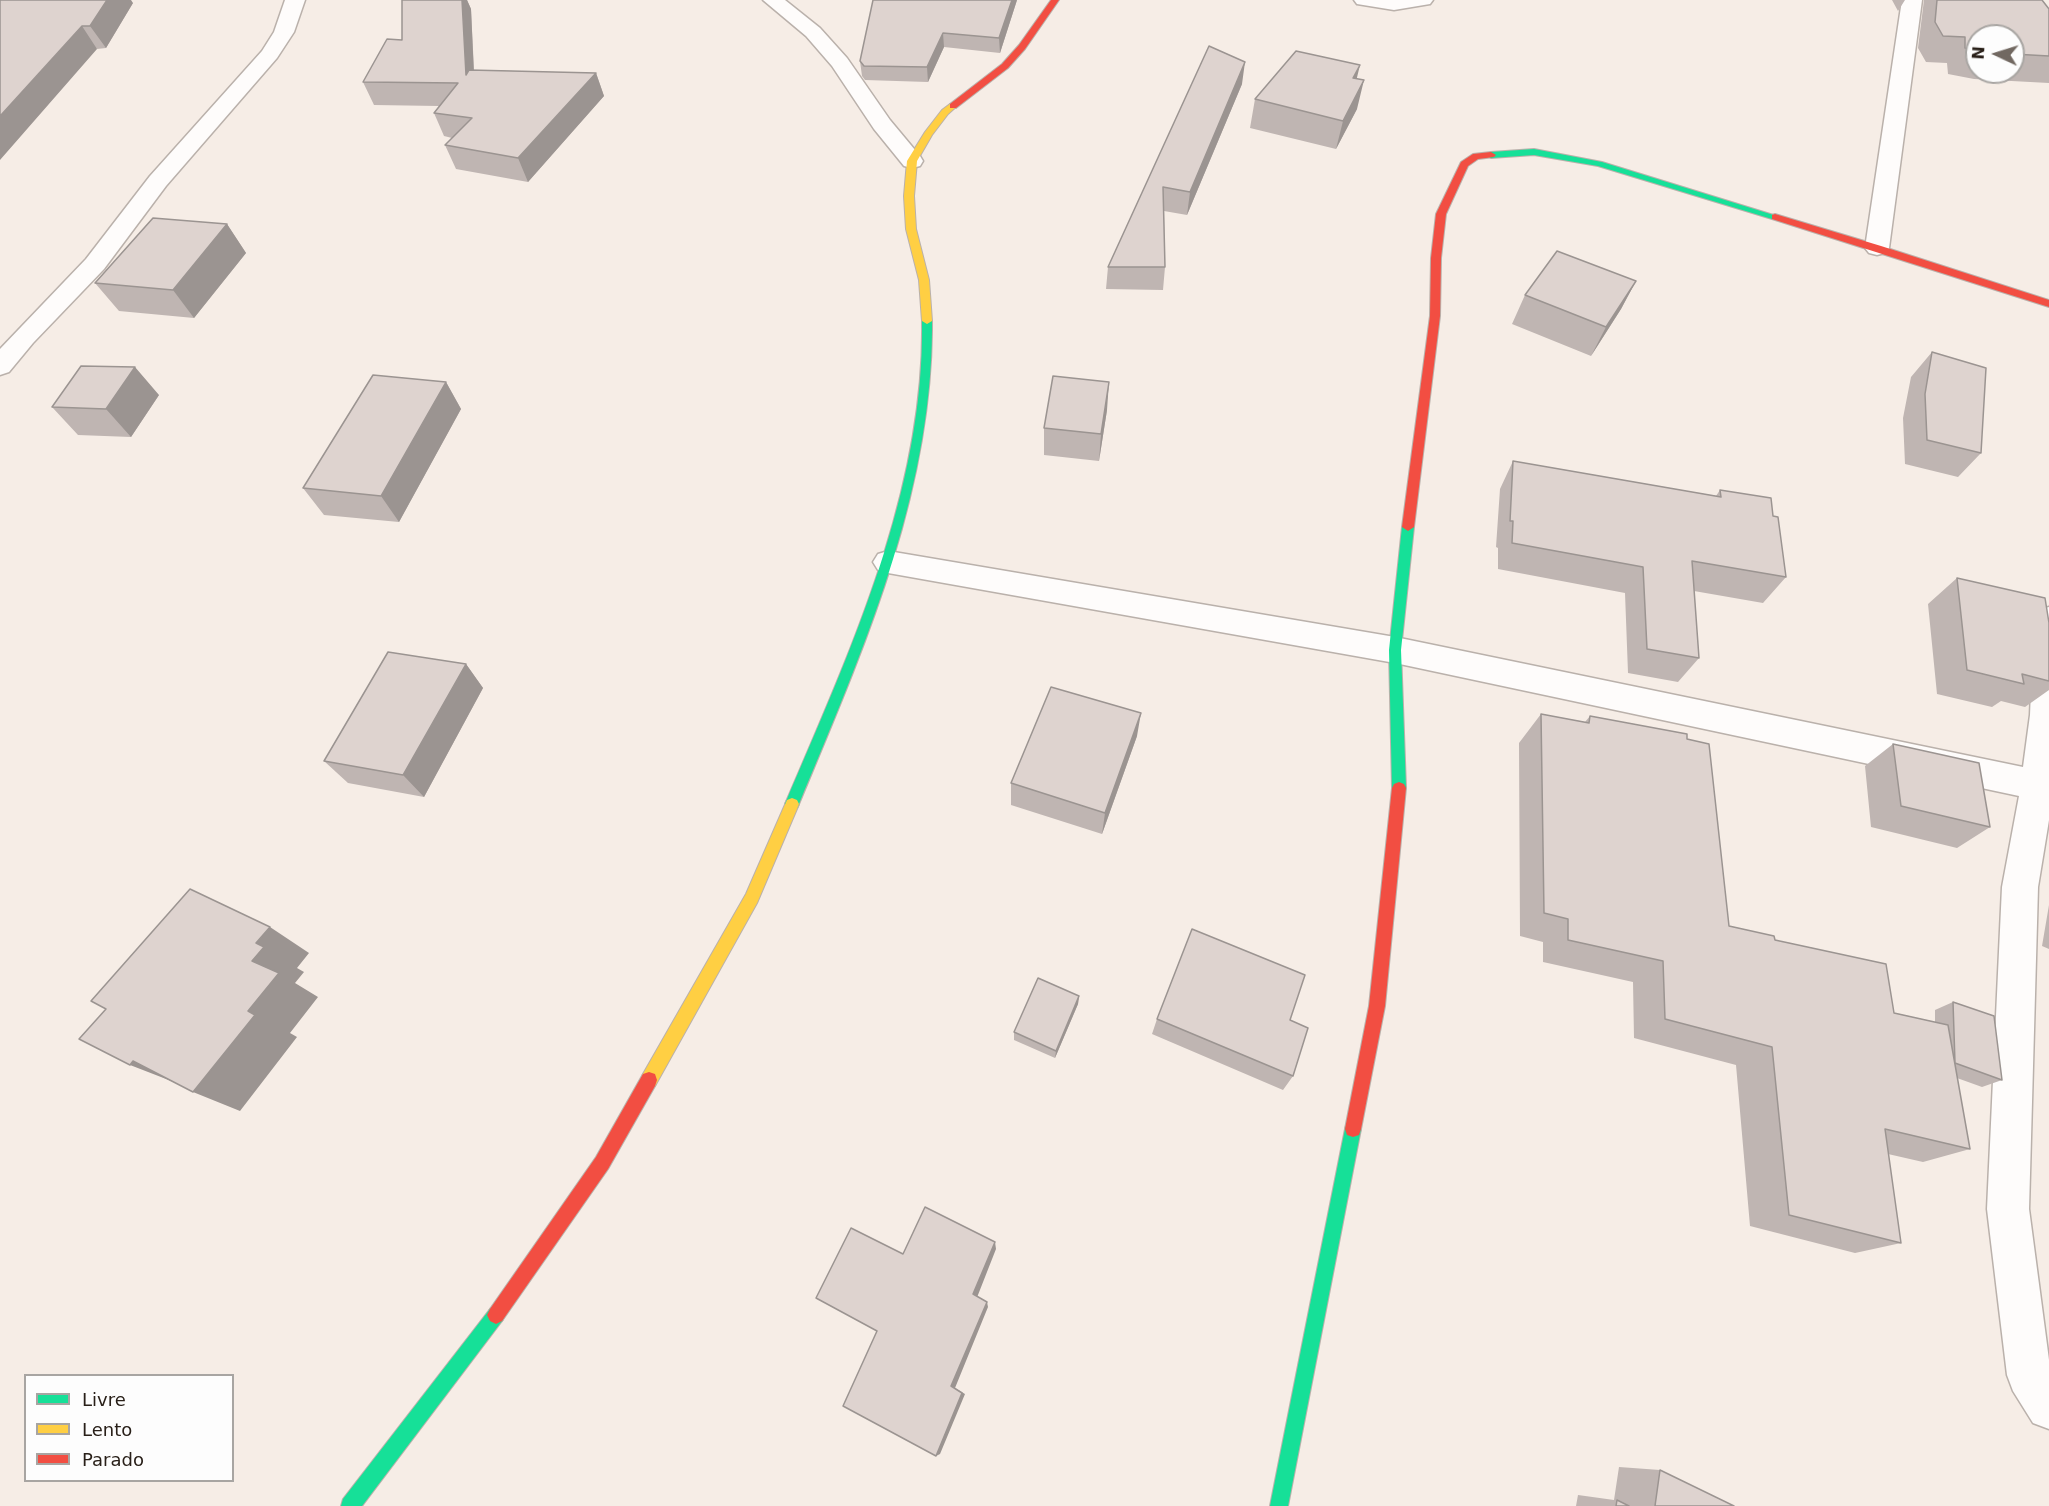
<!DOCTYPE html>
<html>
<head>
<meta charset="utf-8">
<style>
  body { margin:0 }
  #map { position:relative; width:2049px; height:1506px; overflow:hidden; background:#f6ede6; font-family:"DejaVu Sans",sans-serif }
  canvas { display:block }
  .legend { position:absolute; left:24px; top:1374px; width:210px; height:108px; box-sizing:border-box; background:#fdfdfd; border:2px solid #a8a5a2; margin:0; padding:8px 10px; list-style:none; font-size:18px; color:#292019 }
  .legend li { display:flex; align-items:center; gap:12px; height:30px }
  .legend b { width:30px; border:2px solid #a8a5a2 }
  .north { position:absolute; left:1965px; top:24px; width:60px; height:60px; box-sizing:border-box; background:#fdfdfd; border:2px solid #a8a5a2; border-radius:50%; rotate:274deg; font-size:16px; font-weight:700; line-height:24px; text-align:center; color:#292019 }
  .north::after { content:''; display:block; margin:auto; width:21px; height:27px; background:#716861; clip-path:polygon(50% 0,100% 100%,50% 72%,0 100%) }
</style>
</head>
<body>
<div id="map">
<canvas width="2049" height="1506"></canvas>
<ul class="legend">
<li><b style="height:8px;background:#16e098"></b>Livre</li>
<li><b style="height:8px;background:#ffcf43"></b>Lento</li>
<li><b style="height:8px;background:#f24e42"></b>Parado</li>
</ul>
<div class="north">N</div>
</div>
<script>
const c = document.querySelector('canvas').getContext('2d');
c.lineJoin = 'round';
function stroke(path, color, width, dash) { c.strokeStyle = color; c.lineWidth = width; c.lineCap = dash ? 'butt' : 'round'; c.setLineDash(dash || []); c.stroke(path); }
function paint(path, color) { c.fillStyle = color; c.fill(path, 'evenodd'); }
const street = new Path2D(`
  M 285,0 L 305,0 L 294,32 L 277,58 L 166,186 L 104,269 L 33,343 L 9,372 L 0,375 L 0,349 L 86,259 L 150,176 L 262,51 L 274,32 Z
  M 763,0 L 785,0 L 820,28 L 847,58 L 890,120 L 920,156 L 923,161 L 920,166 L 912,168 L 904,166 L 874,129 L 832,66 L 806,36 Z
  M 1354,0 L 1433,0 L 1430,4 L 1394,10 L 1357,4 Z
  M 1902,0 L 1922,0 L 1889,248 L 1885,253 L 1877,255 L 1869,253 L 1865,248 Z
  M 888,551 L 1395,637 L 2023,767 L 2030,715 L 2034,619 L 2038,610 L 2049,607 L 2049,820 L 2038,887 L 2029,1209 L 2049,1360 L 2049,1429 L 2033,1423 L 2013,1391 L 2007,1375 L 1987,1209 L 2002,887 L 2019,796 L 1395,663 L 888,573 L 878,570 L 873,562 L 878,554 Z`);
const fast = new Path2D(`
  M 1534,149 L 1602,162 L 1780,217 L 1772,219 L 1598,166 L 1534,155 L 1491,158 L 1486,155 L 1491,152 Z
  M 927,318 L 932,321 L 932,330 C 931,497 862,653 799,804 L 797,808 L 792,810 L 787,808 L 785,804 C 850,652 925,490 922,321 Z
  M 1408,523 L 1414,527 L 1401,650 L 1406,788 L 1404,792 L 1399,794 L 1394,792 L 1392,788 L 1389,650 L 1402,527 Z
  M 1353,1121 L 1359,1123 L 1361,1129 L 1288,1506 L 1270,1506 L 1345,1129 L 1347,1123 Z
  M 496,1306 L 502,1309 L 505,1315 L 502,1321 L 362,1506 L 341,1506 L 343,1499 L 490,1309 Z`);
const slow = new Path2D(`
  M 950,104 L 957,106 L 948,114 L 932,135 L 917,161 L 914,196 L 916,229 L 929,280 L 932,321 L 927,324 L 922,321 L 919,280 L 906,229 L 904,196 L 907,161 L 925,132 L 942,110 Z
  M 792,798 L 797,800 L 799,804 L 757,903 L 655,1086 L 649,1088 L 643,1086 L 641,1080 L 643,1074 L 746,894 L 787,800 Z`);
const jam = new Path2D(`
  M 1051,0 L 1059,0 L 1025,49 L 1008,68 L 956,108 L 950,108 L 950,104 L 1002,64 L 1019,45 Z
  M 1491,152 L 1496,155 L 1494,157 L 1478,159 L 1468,166 L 1446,214 L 1441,258 L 1440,316 L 1414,527 L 1408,531 L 1402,527 L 1430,316 L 1431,258 L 1436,214 L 1461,162 L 1473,154 Z
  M 1775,214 L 1881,246 L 2049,300 L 2049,307 L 1772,219 L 1772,215 Z
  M 1399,782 L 1404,784 L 1406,788 L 1385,1006 L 1361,1129 L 1359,1135 L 1353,1137 L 1347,1135 L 1345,1129 L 1369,1006 L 1392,788 L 1394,784 Z
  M 649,1072 L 655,1074 L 657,1080 L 655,1086 L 608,1169 L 502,1321 L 496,1324 L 490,1321 L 487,1315 L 490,1309 L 596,1157 L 643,1074 Z`);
stroke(street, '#bab1ab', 3);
stroke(fast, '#bab1ab', 2);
stroke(slow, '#bab1ab', 2);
stroke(jam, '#bab1ab', 2);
paint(street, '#fefcfb');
paint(fast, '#16e098');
paint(slow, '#ffcf43');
paint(jam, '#f24e42');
paint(new Path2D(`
  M 0,0 L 133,3 L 106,48 L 97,49 Z
  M 402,0 L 467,0 L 471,9 L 474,70 L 596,73 L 604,96 L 528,182 L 456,169 L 445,145 L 452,138 L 444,136 L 434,113 L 439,106 L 374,105 L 363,82 L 402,40 Z
  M 1017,0 L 1000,53 L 944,47 L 928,82 L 865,80 L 862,76 L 860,61 Z
  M 1892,0 L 1905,0 L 1898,11 Z
  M 1924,0 L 2042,0 L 2049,9 L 2049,83 L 1974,79 L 1948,74 L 1947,63 L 1926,62 L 1918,48 ZM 1977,36 L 2013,36 L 2013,72 L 1977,72 Z
  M 1209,46 L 1242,84 L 1187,215 L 1164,211 L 1165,267 L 1163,290 L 1106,289 L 1108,267 Z
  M 1357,79 L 1357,109 L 1336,149 L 1250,128 L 1255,99 Z
  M 227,224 L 246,253 L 194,318 L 119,311 L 95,283 Z
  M 1636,281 L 1621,309 L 1591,356 L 1512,324 L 1525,295 Z
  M 1932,352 L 1981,453 L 1958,477 L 1905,464 L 1903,418 L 1911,377 Z
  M 446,382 L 461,409 L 399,522 L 324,515 L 303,488 Z
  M 159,395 L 131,437 L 78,435 L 52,407 Z
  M 1107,410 L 1099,461 L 1044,455 L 1044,428 Z
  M 1513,461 L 1716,496 L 1720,490 L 1773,516 L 1786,577 L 1763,603 L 1694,591 L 1699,658 L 1678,682 L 1628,673 L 1625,593 L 1498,569 L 1498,548 L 1496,547 L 1500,489 Z
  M 1957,578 L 2049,623 L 2049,690 L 2025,707 L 2001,701 L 1992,707 L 1937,694 L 1928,604 Z
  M 466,664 L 483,688 L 424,797 L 348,783 L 324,761 Z
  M 1541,714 L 1585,722 L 1590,716 L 1687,739 L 1729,926 L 1775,940 L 1894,1013 L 1935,1022 L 1935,1010 L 1953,1002 L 2002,1080 L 1982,1087 L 1957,1078 L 1970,1149 L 1923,1162 L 1888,1154 L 1901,1243 L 1855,1253 L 1750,1226 L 1736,1065 L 1634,1038 L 1633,982 L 1543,962 L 1543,942 L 1520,936 L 1519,743 Z
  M 1137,736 L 1102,834 L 1011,805 L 1011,783 Z
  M 1893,744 L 1990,827 L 1957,848 L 1871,827 L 1865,766 Z
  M 2049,905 L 2049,949 L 2042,946 Z
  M 1079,996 L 1078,1004 L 1055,1058 L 1014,1040 L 1014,1032 Z
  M 1157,1019 L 1290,1020 L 1293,1076 L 1283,1090 L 1152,1034 Z
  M 1619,1467 L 1660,1470 L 1734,1506 L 1576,1506 L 1578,1495 L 1614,1500 Z`), '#bfb5b2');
paint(new Path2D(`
  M 107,0 L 131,0 L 133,3 L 106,48 L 90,26 Z
  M 462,0 L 467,0 L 471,9 L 475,98 L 466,75 Z
  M 1012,0 L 1017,0 L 1000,53 L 999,38 Z
  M 82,26 L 97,49 L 0,160 L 0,116 Z
  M 943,33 L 944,47 L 928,82 L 927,67 Z
  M 1245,62 L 1242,84 L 1187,215 L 1190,192 Z
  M 1360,65 L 1353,94 L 1353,78 Z
  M 596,73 L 604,96 L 528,182 L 518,158 Z
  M 1364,80 L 1357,109 L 1336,149 L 1343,121 Z
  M 227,224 L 246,253 L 194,318 L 173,290 Z
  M 1636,281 L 1621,309 L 1591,356 L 1606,327 Z
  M 135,367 L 159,395 L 131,437 L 106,409 Z
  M 446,382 L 461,409 L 399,522 L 381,496 Z
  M 1109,382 L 1107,410 L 1099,461 L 1101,434 Z
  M 466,664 L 483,688 L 424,797 L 403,775 Z
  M 1141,713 L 1137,736 L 1102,834 L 1105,813 Z
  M 270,927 L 309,953 L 297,968 L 304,972 L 295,983 L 318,997 L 290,1033 L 297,1037 L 240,1111 L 193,1092 L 252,961 L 256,943 Z
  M 1079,996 L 1078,1004 L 1055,1058 L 1056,1051 Z
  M 133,1061 L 179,1084 L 130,1065 Z
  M 995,1242 L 996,1249 L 976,1300 L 973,1294 Z
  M 987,1302 L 988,1307 L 955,1388 L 965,1394 L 940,1454 L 936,1456 L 951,1386 Z`), '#9b9491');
const building = new Path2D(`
  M 0,0 L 107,0 L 90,26 L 82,26 L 0,116 Z
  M 402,0 L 462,0 L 466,75 L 469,70 L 596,73 L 518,158 L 445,145 L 472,118 L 434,113 L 458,83 L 363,82 L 387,39 L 402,40 Z
  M 873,0 L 1012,0 L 999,38 L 943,33 L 927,67 L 864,66 L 860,61 Z
  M 1937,0 L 2042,0 L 2049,9 L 2049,56 L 2013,54 L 2013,36 L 1977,36 L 1977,50 L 1965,48 L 1965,37 L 1943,36 L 1935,22 Z
  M 1209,46 L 1245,62 L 1190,192 L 1163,187 L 1165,267 L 1108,267 Z
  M 1296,51 L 1360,65 L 1353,78 L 1364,80 L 1343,121 L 1255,99 Z
  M 153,218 L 227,224 L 173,290 L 95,283 Z
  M 1557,251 L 1636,281 L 1606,327 L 1525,295 Z
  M 1932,352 L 1986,368 L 1981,453 L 1927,440 L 1925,394 Z
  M 81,366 L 135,367 L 106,409 L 52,407 Z
  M 373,375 L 446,382 L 381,496 L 303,488 Z
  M 1053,376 L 1109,382 L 1101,434 L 1044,428 Z
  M 1513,461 L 1721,497 L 1720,490 L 1771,498 L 1773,516 L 1778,517 L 1786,577 L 1692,561 L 1699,658 L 1647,649 L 1643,567 L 1512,543 L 1513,521 L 1510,521 Z
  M 1957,578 L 2045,598 L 2049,623 L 2049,681 L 2022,674 L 2024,684 L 1967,670 Z
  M 388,652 L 466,664 L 403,775 L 324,761 Z
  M 1051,687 L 1141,713 L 1105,813 L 1011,783 Z
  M 1541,714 L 1589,723 L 1590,716 L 1687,734 L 1687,739 L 1709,744 L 1729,926 L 1774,936 L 1775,940 L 1886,964 L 1894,1013 L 1948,1025 L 1970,1149 L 1885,1129 L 1901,1243 L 1789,1215 L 1772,1047 L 1665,1019 L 1663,961 L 1568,940 L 1568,919 L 1544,913 Z
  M 1893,744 L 1979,763 L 1990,827 L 1901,806 Z
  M 190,889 L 270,927 L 256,943 L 264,947 L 252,961 L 279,973 L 248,1011 L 255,1015 L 193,1092 L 133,1061 L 130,1065 L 79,1039 L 106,1009 L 91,1001 Z
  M 1192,929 L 1305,975 L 1290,1020 L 1308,1028 L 1293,1076 L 1157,1019 Z
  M 1038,978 L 1079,996 L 1056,1051 L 1014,1032 Z
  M 1953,1002 L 1994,1016 L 2002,1080 L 1955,1063 Z
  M 925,1207 L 995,1242 L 973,1294 L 987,1302 L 951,1386 L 962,1393 L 936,1456 L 843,1406 L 877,1331 L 816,1298 L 851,1228 L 903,1254 Z
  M 1660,1470 L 1734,1506 L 1655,1506 Z
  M 1617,1500 L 1629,1506 L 1616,1506 Z`);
paint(building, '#ded3cf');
stroke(building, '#9b9491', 1.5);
</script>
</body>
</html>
